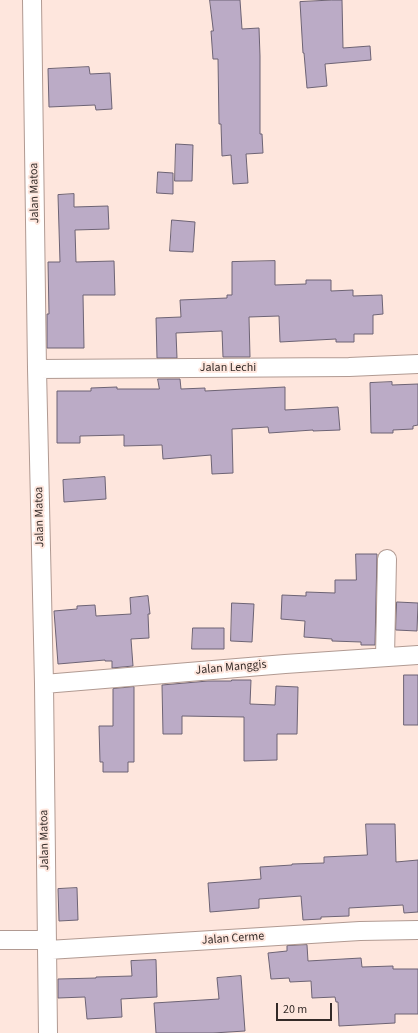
<!DOCTYPE html>
<html>
<head>
<meta charset="utf-8">
<style>
  body { margin:0 }
  #map { position:relative; width:418px; height:1033px; overflow:hidden; background:#fee6dd; font-family:"Source Sans 3",sans-serif }
  canvas { display:block }
  .scale { position:absolute; left:276px; top:1003px; width:56px; height:18px; box-sizing:border-box; border:2px solid #332a27; border-top:0; padding-left:5px; font-size:12px; line-height:14px; white-space:nowrap; color:#332a27; -webkit-text-stroke:3px #fee6dd; paint-order:stroke }
</style>
</head>
<body>
<div id="map">
<canvas width="418" height="1033"></canvas>
<div class="scale">20 m</div>
</div>
<script>
const c = document.querySelector('canvas').getContext('2d');
c.lineJoin = 'round';
function paint(path, color) { c.fillStyle = color; c.fill(path, 'evenodd'); }
function stroke(path, color, width, dash) { c.strokeStyle = color; c.lineWidth = width; c.lineCap = dash ? 'butt' : 'round'; c.setLineDash(dash || []); c.stroke(path); }
function label(font, color, halo, rows, align = 'center') {
  c.font = font + ' "Source Sans 3",sans-serif'; c.lineWidth = 4; c.setLineDash([]); c.textBaseline = 'middle'; c.strokeStyle = halo; c.fillStyle = color; for (const [text, x, y, turn = 0] of rows) {
    c.save(); c.translate(x, y); c.rotate((+turn || 0) * Math.PI / 180); c.textAlign = isNaN(turn) ? turn : align; if (halo) c.strokeText(text, 0, 0); c.fillText(text, 0, 0); c.restore();
  }
}
const building = new Path2D(`
  M 210,0 L 240,0 L 242,29 L 259,28 L 260,56 L 260,134 L 262,134 L 263,153 L 246,154 L 248,183 L 233,184 L 231,155 L 222,156 L 221,124 L 219,124 L 218,59 L 213,59 L 211,31 L 213,31 Z
  M 332,0 L 342,0 L 343,48 L 370,46 L 371,60 L 325,64 L 327,86 L 307,88 L 304,53 L 303,53 L 300,2 Z
  M 89,67 L 90,74 L 110,73 L 112,109 L 96,110 L 95,105 L 49,107 L 48,69 Z
  M 176,144 L 193,145 L 192,181 L 175,181 Z
  M 158,172 L 173,173 L 173,194 L 157,193 Z
  M 74,194 L 74,207 L 108,206 L 109,229 L 75,230 L 76,262 L 114,261 L 115,295 L 83,295 L 84,348 L 47,348 L 47,314 L 49,314 L 48,262 L 60,262 L 58,195 Z
  M 172,220 L 195,222 L 193,252 L 170,251 Z
  M 275,261 L 275,285 L 306,284 L 306,280 L 331,280 L 331,291 L 353,290 L 353,296 L 382,295 L 383,314 L 373,315 L 373,334 L 354,334 L 354,342 L 336,342 L 336,339 L 280,342 L 279,316 L 249,317 L 250,357 L 223,357 L 222,331 L 176,333 L 177,358 L 157,358 L 156,318 L 181,317 L 180,300 L 227,298 L 227,295 L 232,295 L 232,262 Z
  M 158,379 L 180,379 L 181,389 L 205,388 L 205,391 L 285,387 L 285,410 L 338,407 L 340,430 L 313,431 L 313,430 L 269,433 L 268,427 L 232,429 L 233,473 L 212,474 L 211,455 L 163,459 L 162,445 L 124,446 L 124,435 L 80,436 L 80,443 L 57,443 L 57,391 L 91,391 L 91,388 L 117,387 L 117,389 L 159,389 Z
  M 392,382 L 392,385 L 418,384 L 418,425 L 413,426 L 413,429 L 393,430 L 393,433 L 371,433 L 370,383 Z
  M 105,477 L 106,499 L 64,502 L 63,480 Z
  M 356,554 L 377,554 L 375,645 L 361,645 L 361,642 L 332,641 L 332,639 L 304,637 L 305,621 L 281,619 L 282,595 L 306,596 L 306,592 L 335,593 L 335,580 L 356,580 Z
  M 148,596 L 150,614 L 148,614 L 149,638 L 131,639 L 133,666 L 112,668 L 112,661 L 105,661 L 105,660 L 58,664 L 54,611 L 77,609 L 77,606 L 95,605 L 96,616 L 131,614 L 130,598 Z
  M 397,602 L 418,603 L 417,631 L 396,630 Z
  M 232,603 L 254,604 L 252,642 L 231,641 Z
  M 193,628 L 224,628 L 224,649 L 192,649 Z
  M 404,675 L 418,675 L 418,725 L 404,725 Z
  M 232,680 L 251,680 L 250,704 L 275,705 L 276,686 L 298,687 L 297,734 L 277,734 L 277,760 L 244,761 L 244,717 L 182,716 L 182,734 L 163,734 L 162,685 L 208,681 L 231,681 Z
  M 134,687 L 134,762 L 128,762 L 128,772 L 103,772 L 103,762 L 100,762 L 99,726 L 113,726 L 113,689 Z
  M 366,824 L 395,824 L 396,862 L 418,860 L 418,912 L 404,913 L 403,905 L 349,908 L 349,916 L 321,917 L 321,919 L 303,920 L 301,896 L 259,899 L 259,908 L 210,912 L 208,883 L 261,879 L 260,867 L 292,865 L 292,864 L 324,863 L 324,857 L 367,855 Z
  M 77,888 L 78,920 L 59,921 L 58,889 Z
  M 307,945 L 308,961 L 361,958 L 362,967 L 393,966 L 393,969 L 418,969 L 418,1014 L 395,1014 L 395,1023 L 339,1026 L 338,1002 L 336,1002 L 335,997 L 312,998 L 311,981 L 290,982 L 289,978 L 271,979 L 268,953 L 287,951 L 287,946 Z
  M 156,960 L 157,997 L 121,999 L 122,1017 L 87,1019 L 85,997 L 58,998 L 58,979 L 96,978 L 96,977 L 132,976 L 131,961 Z
  M 241,976 L 245,1031 L 213,1033 L 156,1033 L 154,1003 L 219,999 L 217,978 Z`);
paint(building, '#bbabc6');
stroke(building, '#6d6374', 1);
const minor = new Path2D(`
  M 32,0 L 37,369 L 44,684 L 48,1033
  M 37,369 L 349,367 L 418,364
  M 385,657 L 387,559
  M 44,684 L 285,664 L 418,655
  M 0,940 L 46,940
  M 48,950 L 360,931 L 418,930`);
stroke(minor, '#b19a92', 20);
stroke(minor, '#fff', 18);
label('12px', '#332a27', '#fee6dd', [
  ["Jalan Matoa",35,193,-91],
  ["Jalan Lechi",228,368],
  ["Jalan Matoa",40,517,-91],
  ["Jalan Manggis",231,668,-5],
  ["Jalan Matoa",45,840,-91],
  ["Jalan Cerme",233,939,-4]
]);
</script>
</body>
</html>
